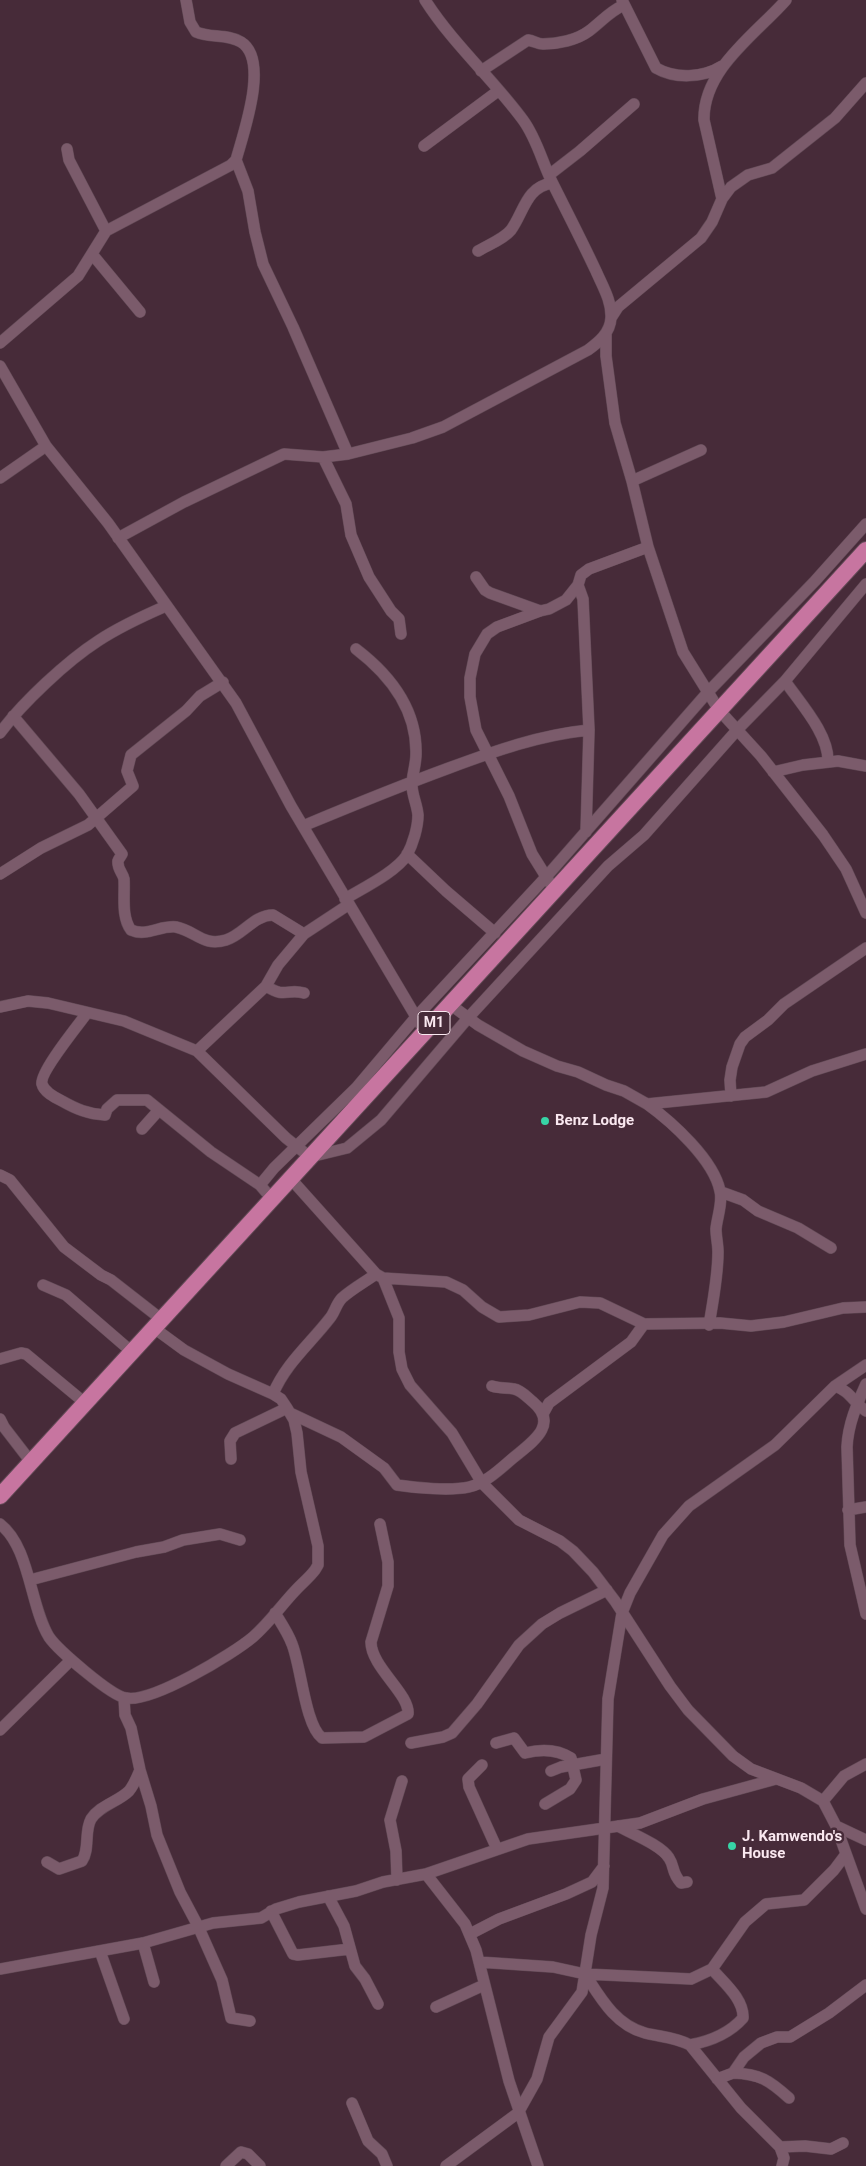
<!DOCTYPE html>
<html>
<head>
<meta charset="utf-8">
<style>
  body { margin:0 }
  canvas { display:block; background:#472b39 }
</style>
</head>
<body>
<canvas width="866" height="2166"></canvas>
<script>
const c = document.querySelector('canvas').getContext('2d');
c.lineJoin = 'round';
function stroke(path, color, width, dash) { c.strokeStyle = color; c.lineWidth = width; c.lineCap = dash ? 'butt' : 'round'; c.setLineDash(dash || []); c.stroke(path); }
function label(font, color, halo, rows, align = 'center') {
  c.font = font + ' Roboto,sans-serif'; c.lineWidth = 5; c.setLineDash([]); c.textBaseline = 'middle'; c.strokeStyle = halo; c.fillStyle = color; for (const [text, x, y, turn = 0] of rows) {
    c.save(); c.translate(x, y); c.rotate((+turn || 0) * Math.PI / 180); c.textAlign = isNaN(turn) ? turn : align; if (halo) c.strokeText(text, 0, 0); c.fillText(text, 0, 0); c.restore();
  }
}
const minor = new Path2D(`
  M 622,0 L 656,68 C 675,79 703,78 722,66
  M 481,71 L 528,40 C 534,41 538,44 543,44 C 558,44 577,40 589,31 C 601,22 610,11 624,5
  M 424,146 L 498,91
  M 67,149 L 69,160 L 106,231
  M 236,160 L 248,191 L 255,232 L 263,264 L 293,327 L 348,454
  M 549,175 L 580,151 L 634,104
  M 722,199 L 731,187 L 748,175 L 772,168 L 835,118 L 866,83
  M 478,251 C 488,245 504,239 511,230 C 524,212 526,187 552,183
  M 92,254 L 140,312
  M 611,318 L 618,307 L 701,238 L 712,222 L 722,199 L 704,120 C 703,69 756,34 786,0
  M 606,333 L 606,356 L 615,423 L 632,481 L 648,547 L 683,652 L 719,710 L 761,756 L 823,835 L 846,869 L 866,913
  M 0,343 L 78,276 L 106,231 L 231,165 L 236,160 C 243,134 270,60 241,42 C 228,34 210,38 196,32 L 190,22 L 186,0
  M 0,366 L 46,446 L 108,523 L 236,703 L 291,806 L 425,1032
  M 323,457 L 346,504 L 351,535 L 369,577 L 391,611 L 399,619 L 401,634
  M 0,478 L 46,446
  M 632,481 L 701,450
  M 118,538 L 184,502 L 284,454 L 323,457 L 348,454 L 412,438 L 443,427 L 588,350 C 599,342 610,333 611,318 C 612,301 602,285 596,271 C 582,241 567,212 552,182 C 542,162 537,139 523,120 C 493,79 453,44 425,0
  M 476,577 L 485,590 L 490,593 L 540,611
  M 578,585 L 583,599 L 589,730 L 586,832
  M 785,681 C 800,703 829,734 828,762
  M 13,716 L 79,794 L 122,854 C 121,856 119,858 118,861 C 117,869 123,873 124,879 C 125,895 121,917 131,930 C 146,937 161,925 176,927 C 196,931 203,947 226,940 C 243,935 254,915 273,915 L 304,934
  M 0,733 C 22,703 67,661 98,641 C 119,627 143,616 166,606
  M 773,772 L 803,765 L 838,761 L 866,766
  M 303,826 C 351,806 400,786 449,768 C 495,751 539,735 589,730
  M 407,854 L 446,891 L 495,933
  M 0,874 L 41,848 L 88,825 L 133,786 L 127,771 L 131,755 L 186,711 L 200,696 L 223,682
  M 550,883 L 532,854 L 509,796 L 476,730 L 470,697 L 470,678 L 475,654 L 487,634 L 497,627 L 540,611 L 549,609 L 566,600 L 578,585 L 581,575 L 589,569 L 648,547
  M 345,899 C 363,888 396,872 407,855 C 413,844 418,827 418,815 C 417,804 412,795 412,785 C 412,775 416,765 416,754 C 417,710 390,675 356,649
  M 266,986 C 286,999 287,988 304,993
  M 451,1005 L 478,1025 L 523,1051 L 557,1066 L 578,1072 L 606,1085 L 624,1091 L 647,1104 L 766,1092 L 812,1071 L 866,1054
  M 0,1007 L 28,1001 L 48,1003 L 124,1021 L 197,1051 L 286,1138 L 310,1157 L 347,1148 L 381,1120 L 468,1018 L 608,866 L 644,835 L 738,729 L 785,681 L 866,584
  M 87,1013 C 79,1024 39,1073 42,1084 C 44,1092 54,1097 62,1101 C 76,1109 88,1114 105,1115 L 107,1109 L 117,1100 L 147,1100 L 211,1152 L 260,1185 L 272,1199
  M 197,1051 L 266,986 L 278,965 L 304,934 L 348,905
  M 731,1096 L 730,1080 L 732,1067 L 740,1044 L 745,1037 L 768,1020 L 784,1004 L 866,948
  M 647,1104 C 672,1122 714,1160 720,1191 C 723,1203 717,1217 716,1229 C 716,1237 718,1244 718,1252 C 718,1276 713,1301 709,1325
  M 142,1129 L 159,1110
  M 0,1175 L 10,1180 L 64,1247 L 101,1275 L 111,1280 L 161,1319
  M 291,1179 L 376,1274 L 383,1278 L 446,1282 L 463,1290 L 482,1307 L 499,1317 L 529,1315 L 580,1302 L 600,1303 L 644,1324 L 720,1323 L 751,1326 L 784,1322 L 843,1308 L 866,1307
  M 260,1185 L 274,1168 L 356,1088 L 416,1017 L 546,877 L 708,692 L 815,581 L 866,524
  M 721,1192 L 743,1200 L 758,1211 L 798,1228 L 831,1248
  M 383,1278 L 399,1318 L 399,1352 L 402,1369 L 410,1385 L 452,1433 L 482,1483 L 519,1520 L 560,1541 L 573,1551 L 593,1572 L 615,1601 L 670,1686 L 688,1710 L 733,1756 L 751,1769 L 801,1788 L 823,1801 L 836,1826 L 866,1909
  M 43,1285 L 66,1295 L 132,1352
  M 0,1359 L 21,1353 L 26,1354 L 85,1403
  M 866,1384 C 857,1404 848,1424 847,1447 L 850,1545 L 866,1614
  M 835,1386 C 850,1391 854,1403 866,1411
  M 273,1394 C 286,1363 310,1344 330,1318 C 335,1312 336,1304 342,1298 C 352,1289 365,1282 376,1274
  M 290,1413 L 341,1437 L 384,1468 L 397,1485 C 416,1488 451,1491 469,1487 C 486,1483 500,1469 513,1458 C 531,1443 560,1425 533,1402 C 528,1398 521,1390 514,1389 C 507,1387 500,1389 492,1386
  M 543,1414 L 549,1403 L 631,1342 L 644,1324
  M 0,1419 L 4,1427 L 31,1462
  M 231,1459 L 230,1441 L 235,1433 L 287,1408
  M 848,1510 L 866,1507
  M 0,1524 C 30,1547 30,1606 49,1637 C 58,1650 111,1696 126,1698 C 152,1703 233,1654 253,1637 C 269,1623 280,1607 294,1592 C 301,1584 309,1578 315,1570 L 318,1565 L 318,1546 L 301,1472 L 297,1433 L 294,1420 L 287,1408 L 281,1399 L 273,1394 L 228,1374 L 184,1350 L 154,1328
  M 30,1580 L 136,1552 L 164,1547 L 183,1540 L 220,1534 L 240,1540
  M 275,1613 C 281,1623 288,1633 292,1644 C 301,1666 305,1725 322,1738 L 364,1737 L 408,1714 C 410,1694 371,1667 371,1642 L 388,1586 L 388,1562 L 380,1524
  M 124,1698 L 125,1715 L 131,1728 L 140,1770 L 151,1806 L 157,1835 L 180,1892 L 198,1926 L 222,1980 L 231,2018 L 250,2021
  M 0,1730 L 71,1660
  M 411,1743 L 443,1737 L 452,1733 L 477,1704 L 519,1645 L 542,1624 L 560,1613 L 607,1590
  M 496,1743 L 514,1738 L 525,1753 C 541,1749 557,1749 571,1758 L 576,1780 L 570,1789 L 545,1804
  M 482,1765 L 468,1779 L 469,1787 L 497,1849
  M 551,1771 L 561,1767 L 606,1759
  M 823,1801 L 844,1776 L 866,1764
  M 618,1826 C 632,1834 661,1845 669,1858 C 675,1867 671,1872 681,1883 L 687,1882
  M 836,1826 L 866,1840
  M 47,1862 L 59,1869 L 82,1861 C 90,1849 84,1832 91,1819 C 100,1805 118,1802 129,1791 C 134,1785 137,1777 140,1770
  M 426,1874 L 465,1924 L 476,1950 L 509,2081 L 538,2166
  M 397,1880 L 396,1851 L 390,1820 L 402,1781
  M 328,1896 L 344,1926 L 355,1966 L 365,1979 L 378,2004
  M 271,1911 L 293,1954 L 298,1955 L 350,1949
  M 470,1934 L 499,1919 L 566,1894 L 592,1882 L 604,1866
  M 143,1943 L 154,1982
  M 100,1951 L 124,2019
  M 479,1962 L 553,1967 L 585,1974 L 691,1979 L 712,1969 L 745,1922 L 766,1904 L 804,1900 L 834,1870 L 846,1854
  M 0,1969 L 143,1943 L 213,1923 L 261,1918 L 276,1909 L 299,1902 L 356,1891 L 383,1882 L 426,1874 L 528,1839 L 640,1823 L 703,1799 L 776,1779
  M 585,1974 C 600,1997 615,2025 645,2033 C 661,2037 675,2037 690,2045 L 741,2108 L 780,2147 L 784,2158 L 782,2166
  M 436,2007 L 484,1985
  M 690,2045 C 711,2041 729,2034 743,2018 C 744,1999 724,1983 712,1969
  M 733,2073 C 760,2074 769,2080 789,2098
  M 717,2079 L 733,2073 L 744,2057 L 761,2043 L 777,2037 L 790,2037 L 829,2013 L 866,1985
  M 352,2103 L 368,2141 L 382,2154 L 387,2166
  M 780,2147 L 805,2146 L 831,2149 L 843,2143
  M 226,2166 L 241,2152 L 248,2154 L 260,2166
  M 446,2166 L 518,2113 L 537,2079 L 549,2037 L 582,1992 L 591,1935 L 603,1888 L 608,1699 L 622,1613 L 630,1593 L 663,1535 L 689,1506 L 775,1445 L 835,1386 L 866,1365`);
const highway = new Path2D(`
  M 0,1496 L 866,550`);
stroke(minor, '#624a56', 12);
stroke(highway, '#624a56', 18);
stroke(minor, '#7b5b6b', 11);
stroke(highway, '#c775a0', 16);
for (const [x, y, r, color] of [
  [545,1121,5,"#37d4a6"],
  [732,1846,5,"#37d4a6"]
]) { const dot = new Path2D(); dot.arc(x, y, r, 0, 2 * Math.PI); c.fillStyle = color; c.fill(dot); stroke(dot, '#472b39', 2); }
for (const [x, y, w] of [
  [434,1023,32]
]) { const box = new Path2D(); box.roundRect(x - w / 2, y - 11.5, w, 23, 4); c.fillStyle = '#472b39'; c.fill(box); stroke(box, '#fae8f0', 1); }
label('bold 14px', '#fae8f0', null, [
  ["M1",434,1023]
]);
label('bold 15px', '#fae8f0', '#472b39', [
  ["Benz Lodge",555,1121],
  ["J. Kamwendo's",742,1837],
  ["House",742,1854]
], 'left');
</script>
</body>
</html>
